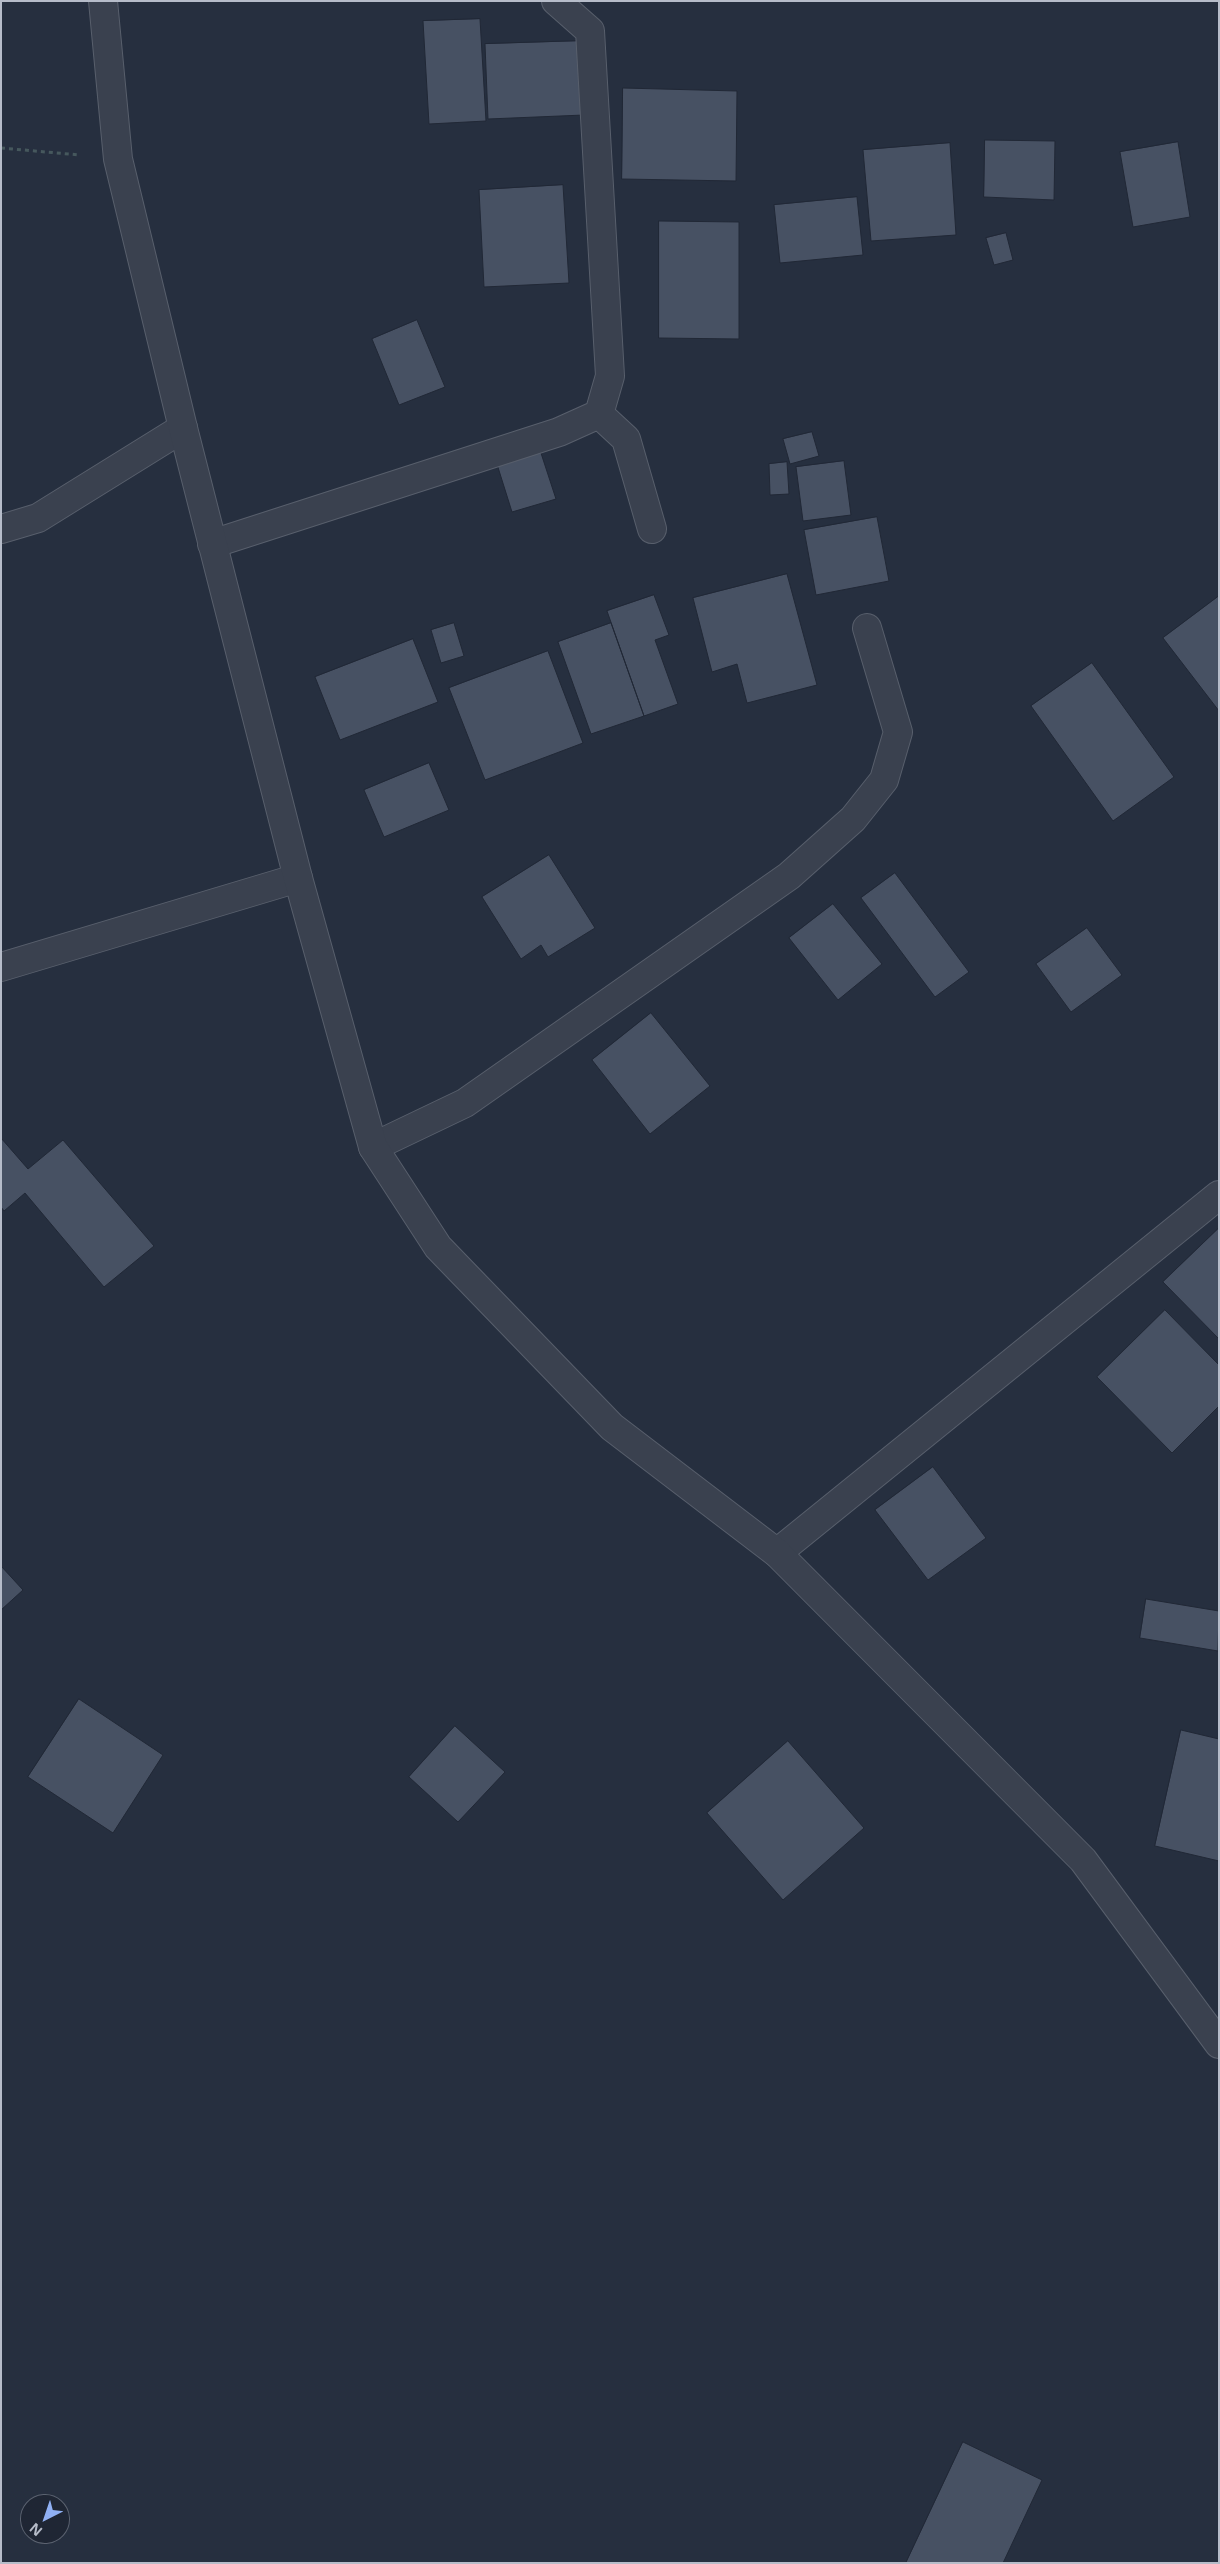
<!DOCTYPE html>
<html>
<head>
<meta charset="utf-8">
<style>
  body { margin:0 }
  #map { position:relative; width:1220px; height:2564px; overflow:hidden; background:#262f3f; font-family:"Noto Sans",sans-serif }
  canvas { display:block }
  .frame { position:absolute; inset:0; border:2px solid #b6bcc9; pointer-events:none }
  .north { position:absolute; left:20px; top:2494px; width:50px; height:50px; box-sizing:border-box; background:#1f2634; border:1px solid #5b6270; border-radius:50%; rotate:221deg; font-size:14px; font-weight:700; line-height:20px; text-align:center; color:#b6bcc9 }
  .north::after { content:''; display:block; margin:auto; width:18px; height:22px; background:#90b0f4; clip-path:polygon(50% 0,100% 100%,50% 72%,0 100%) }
</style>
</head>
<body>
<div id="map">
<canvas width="1220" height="2564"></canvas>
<div class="frame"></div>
<div class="north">N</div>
</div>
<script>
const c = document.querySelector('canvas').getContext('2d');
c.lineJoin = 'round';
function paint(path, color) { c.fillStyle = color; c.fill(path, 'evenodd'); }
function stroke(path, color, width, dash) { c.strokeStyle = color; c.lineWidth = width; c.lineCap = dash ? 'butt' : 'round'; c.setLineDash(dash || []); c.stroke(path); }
const building = new Path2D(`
  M 480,19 L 486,121 L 429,124 L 423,21 Z
  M 581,41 L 584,115 L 488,119 L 485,44 Z
  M 623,88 L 737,91 L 736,181 L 622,179 Z
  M 985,140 L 1055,141 L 1054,200 L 984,197 Z
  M 1178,142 L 1190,217 L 1133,227 L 1120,152 Z
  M 950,143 L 956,235 L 871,241 L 863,150 Z
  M 563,185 L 569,283 L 484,287 L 479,190 Z
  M 857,197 L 863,255 L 780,263 L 774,205 Z
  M 659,221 L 739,222 L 739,339 L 659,338 Z
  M 1006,233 L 1013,260 L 994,265 L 986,238 Z
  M 417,320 L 445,387 L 399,405 L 372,339 Z
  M 812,432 L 819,456 L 790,464 L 783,439 Z
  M 539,447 L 556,499 L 512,512 L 496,461 Z
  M 844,461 L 851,515 L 803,521 L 796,467 Z
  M 787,462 L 789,494 L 770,495 L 769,464 Z
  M 877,517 L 889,581 L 816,595 L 804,530 Z
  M 787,574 L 817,685 L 747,703 L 737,664 L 712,672 L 693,598 Z
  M 654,595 L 669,635 L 655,640 L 678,704 L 644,716 L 607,611 Z
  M 1219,596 L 1219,711 L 1163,638 Z
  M 454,623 L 464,656 L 441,663 L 431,630 Z
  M 611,623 L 644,716 L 591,734 L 558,642 Z
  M 413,639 L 438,702 L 340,740 L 315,677 Z
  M 548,651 L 583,743 L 485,780 L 449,688 Z
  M 1092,663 L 1174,777 L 1113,821 L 1031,706 Z
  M 429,763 L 449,810 L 384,837 L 364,790 Z
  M 549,855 L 595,928 L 548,957 L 541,945 L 521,959 L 482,897 Z
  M 895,873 L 969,972 L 935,997 L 861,898 Z
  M 833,904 L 882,964 L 838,1000 L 789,938 Z
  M 1087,928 L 1122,975 L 1071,1012 L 1036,964 Z
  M 651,1013 L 710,1086 L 650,1134 L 592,1060 Z
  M 1,1138 L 28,1169 L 63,1140 L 154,1246 L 104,1287 L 25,1193 L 4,1211 L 1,1207 Z
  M 1219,1228 L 1219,1339 L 1163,1282 Z
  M 1165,1310 L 1219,1365 L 1219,1406 L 1172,1453 L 1097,1377 Z
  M 933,1467 L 986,1538 L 928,1580 L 875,1510 Z
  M 1,1566 L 23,1590 L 1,1610 Z
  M 1146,1599 L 1219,1611 L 1218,1651 L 1140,1638 Z
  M 79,1699 L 163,1755 L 113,1833 L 28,1777 Z
  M 455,1726 L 505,1772 L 458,1822 L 409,1777 Z
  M 1181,1730 L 1219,1739 L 1219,1861 L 1155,1846 Z
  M 788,1741 L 864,1828 L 783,1900 L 707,1813 Z
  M 963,2442 L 1042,2480 L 1003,2563 L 906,2563 Z`);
paint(building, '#475163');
stroke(building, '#212836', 1);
const minor = new Path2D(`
  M 599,414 L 626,439 L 652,529
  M 1,529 L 38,518 L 183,428
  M 212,544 L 559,432 L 599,414 L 610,376 L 590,31 L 556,1
  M 1,967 L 298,878
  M 373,1147 L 465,1103 L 789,876 L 853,819 L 884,780 L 898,732 L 867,628
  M 777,1553 L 1219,1195`);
const tertiary = new Path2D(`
  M 103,1 L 118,159 L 183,428 L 298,878 L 373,1147 L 438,1247 L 612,1427 L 777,1553 L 1083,1860 L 1219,2044`);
stroke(minor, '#585f6c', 30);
stroke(tertiary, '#585f6c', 30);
stroke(new Path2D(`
  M 1,148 L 80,155`), '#46585d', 3, [4, 4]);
stroke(minor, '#3a414f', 28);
stroke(tertiary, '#3a414f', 28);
</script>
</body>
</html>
